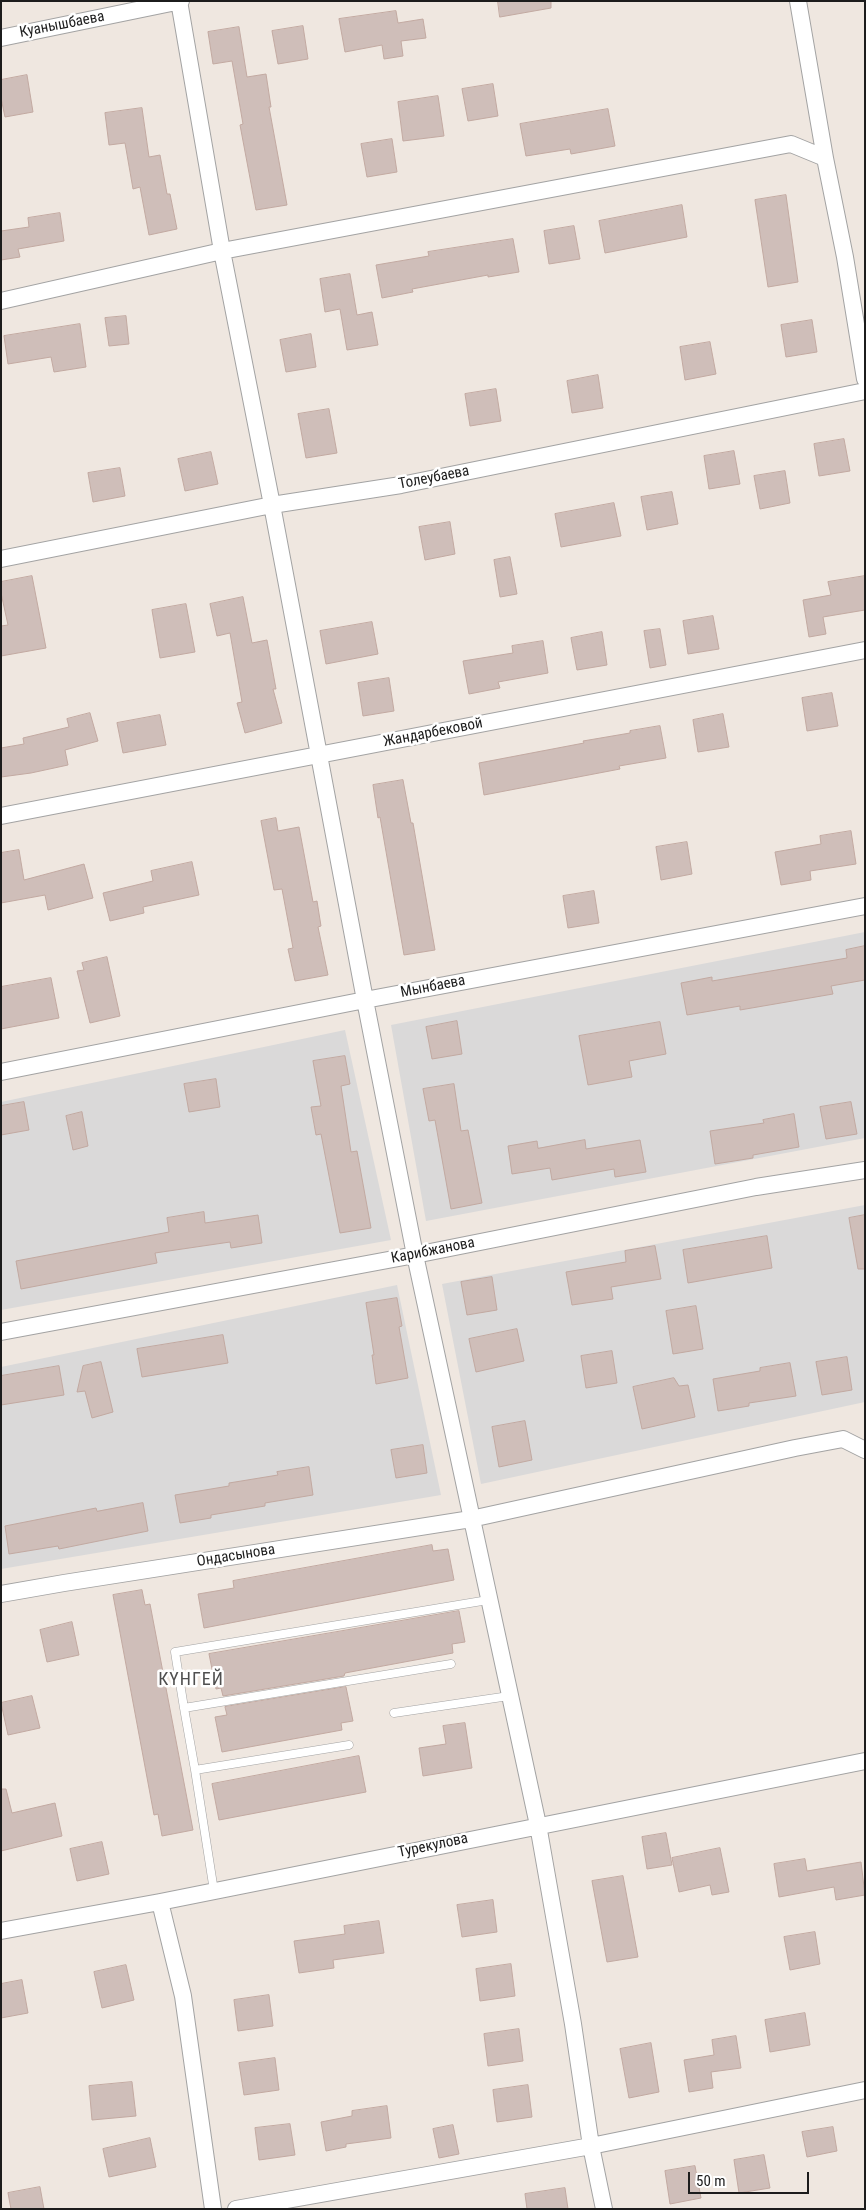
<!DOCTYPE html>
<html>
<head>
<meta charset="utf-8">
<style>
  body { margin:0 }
  #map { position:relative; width:866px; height:2210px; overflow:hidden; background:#efe7e0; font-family:"Roboto Condensed",sans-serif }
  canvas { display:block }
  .frame { position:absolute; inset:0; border:2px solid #1c1c1c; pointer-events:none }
  .scale { position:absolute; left:688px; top:2172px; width:121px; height:22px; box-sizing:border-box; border:2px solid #1c1c1c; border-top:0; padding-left:6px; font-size:15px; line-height:18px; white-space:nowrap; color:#1c1c1c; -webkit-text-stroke:4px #fff; paint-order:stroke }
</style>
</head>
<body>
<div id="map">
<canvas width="866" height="2210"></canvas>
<div class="frame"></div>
<div class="scale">50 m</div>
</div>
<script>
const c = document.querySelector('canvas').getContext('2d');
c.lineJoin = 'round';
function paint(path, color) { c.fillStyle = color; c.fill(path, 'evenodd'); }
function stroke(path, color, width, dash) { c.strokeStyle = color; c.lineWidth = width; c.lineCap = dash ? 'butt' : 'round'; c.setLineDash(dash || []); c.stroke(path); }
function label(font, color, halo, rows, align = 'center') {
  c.font = font + ' "Roboto Condensed",sans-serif'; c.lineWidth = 5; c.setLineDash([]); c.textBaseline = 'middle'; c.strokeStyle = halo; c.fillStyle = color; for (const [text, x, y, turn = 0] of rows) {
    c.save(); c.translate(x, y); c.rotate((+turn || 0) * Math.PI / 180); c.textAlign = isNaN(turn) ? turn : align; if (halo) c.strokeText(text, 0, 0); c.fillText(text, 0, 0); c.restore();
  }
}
paint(new Path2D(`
  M 865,932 L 865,1138 L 426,1221 L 391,1025 Z
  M 345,1030 L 391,1240 L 1,1310 L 1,1102 Z
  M 865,1205 L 865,1402 L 481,1484 L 442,1284 Z
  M 397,1285 L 441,1495 L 1,1569 L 1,1367 Z`), '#dad9d9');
const building = new Path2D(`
  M 498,1 L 551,1 L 551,8 L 500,17 Z
  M 396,11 L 398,23 L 423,19 L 426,38 L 401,41 L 403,56 L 384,59 L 382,45 L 345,52 L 339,19 Z
  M 303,26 L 308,59 L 278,64 L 272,31 Z
  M 239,27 L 247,77 L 266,74 L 271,107 L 269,107 L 287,205 L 256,210 L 240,125 L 243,124 L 232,61 L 213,64 L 208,32 Z
  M 27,75 L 33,112 L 5,117 L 1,98 L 1,80 Z
  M 493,84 L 498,116 L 468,121 L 462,89 Z
  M 438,96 L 444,136 L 403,141 L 398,102 Z
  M 142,108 L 149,157 L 160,155 L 167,194 L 170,194 L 177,229 L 149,235 L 140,187 L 133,189 L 125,143 L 109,145 L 105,113 Z
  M 608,109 L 615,146 L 571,154 L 570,149 L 526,156 L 520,124 Z
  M 392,139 L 397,172 L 367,177 L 361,144 Z
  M 786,195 L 798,282 L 768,287 L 755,200 Z
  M 682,205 L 687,237 L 605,253 L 599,221 Z
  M 60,213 L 64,241 L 18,249 L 20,257 L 1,260 L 1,231 L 29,227 L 28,218 Z
  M 574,226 L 580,259 L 549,264 L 544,231 Z
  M 513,239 L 519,272 L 488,277 L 488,275 L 412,289 L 413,292 L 382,298 L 376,265 L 429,256 L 428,252 Z
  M 350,274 L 357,315 L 372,312 L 378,345 L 347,350 L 340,309 L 325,312 L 320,279 Z
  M 126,316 L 129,344 L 109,346 L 105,318 Z
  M 812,320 L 817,352 L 786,357 L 781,325 Z
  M 80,324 L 86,367 L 54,372 L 51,357 L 8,364 L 4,336 Z
  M 311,334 L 316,367 L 286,372 L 280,340 Z
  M 710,342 L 716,374 L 685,380 L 680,347 Z
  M 598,375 L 603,408 L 572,413 L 567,381 Z
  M 496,389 L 501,421 L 470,426 L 465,394 Z
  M 329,409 L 337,453 L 306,458 L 298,414 Z
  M 844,439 L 850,471 L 819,476 L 814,444 Z
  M 734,451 L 740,484 L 709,489 L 704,456 Z
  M 211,452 L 218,484 L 185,491 L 178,459 Z
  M 120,468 L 125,496 L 93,502 L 88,473 Z
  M 785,471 L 790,503 L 760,509 L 754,476 Z
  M 672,492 L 678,524 L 647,530 L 641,497 Z
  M 614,503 L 621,536 L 561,547 L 555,514 Z
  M 450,522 L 455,554 L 425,560 L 419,527 Z
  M 510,557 L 517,594 L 500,597 L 494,560 Z
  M 32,576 L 46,648 L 1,656 L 1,626 L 8,625 L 1,593 L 1,582 Z
  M 865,576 L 865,610 L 823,617 L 826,634 L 809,637 L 803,600 L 831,595 L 828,582 Z
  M 243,597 L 252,643 L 267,640 L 276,689 L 273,689 L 282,723 L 245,733 L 237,703 L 242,702 L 230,633 L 217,636 L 210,604 Z
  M 186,604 L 195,652 L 160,658 L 152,610 Z
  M 713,616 L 719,649 L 688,654 L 683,621 Z
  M 372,622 L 378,654 L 326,664 L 320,631 Z
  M 660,629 L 666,665 L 650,668 L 644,631 Z
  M 602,632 L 607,665 L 577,670 L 571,638 Z
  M 543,641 L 548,673 L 498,682 L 500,688 L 469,694 L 463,661 L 513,653 L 512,646 Z
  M 389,678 L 394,711 L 363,716 L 358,683 Z
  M 832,693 L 838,726 L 807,731 L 802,698 Z
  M 90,713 L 98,741 L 65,750 L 68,765 L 31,773 L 1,777 L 1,748 L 24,744 L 23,738 L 69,727 L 67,719 Z
  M 723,714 L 729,747 L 698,752 L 693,720 Z
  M 160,715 L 166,745 L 123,753 L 117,723 Z
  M 660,726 L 666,758 L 619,766 L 620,769 L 484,795 L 479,763 L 584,743 L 583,741 L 630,733 L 630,731 Z
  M 403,780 L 411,823 L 413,823 L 435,950 L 404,955 L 380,817 L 378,818 L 373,785 Z
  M 276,818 L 278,831 L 299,827 L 313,902 L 317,901 L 321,926 L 318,927 L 328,975 L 295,981 L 288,949 L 293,948 L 282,889 L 274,890 L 261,821 Z
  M 851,831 L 856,864 L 810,871 L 811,880 L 781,885 L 775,852 L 821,844 L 820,836 Z
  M 687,842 L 692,874 L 661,880 L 656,847 Z
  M 19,850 L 24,880 L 84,864 L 93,898 L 48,910 L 45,895 L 1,903 L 1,853 Z
  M 192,862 L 199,895 L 143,907 L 144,913 L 110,921 L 103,893 L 153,881 L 151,871 Z
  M 594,891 L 599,923 L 568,928 L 563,896 Z
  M 865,946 L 865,980 L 831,986 L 833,994 L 740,1010 L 740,1006 L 687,1015 L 681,983 L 712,977 L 712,981 L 847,958 L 846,950 Z
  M 107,957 L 120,1016 L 90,1023 L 77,971 L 84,970 L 82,963 Z
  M 51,978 L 59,1018 L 1,1029 L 1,987 Z
  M 457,1021 L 462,1054 L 432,1059 L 426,1027 Z
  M 660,1022 L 666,1054 L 629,1061 L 632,1077 L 588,1085 L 579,1036 Z
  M 345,1056 L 350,1084 L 341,1086 L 351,1152 L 357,1151 L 371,1228 L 340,1233 L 321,1134 L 316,1135 L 311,1107 L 321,1106 L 313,1061 Z
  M 216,1079 L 220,1107 L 189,1112 L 184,1084 Z
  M 454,1084 L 461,1131 L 468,1130 L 482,1203 L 451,1209 L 435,1120 L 429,1121 L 423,1089 Z
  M 24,1102 L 29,1130 L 1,1135 L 1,1106 Z
  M 851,1102 L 857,1134 L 826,1139 L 820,1107 Z
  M 82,1112 L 88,1146 L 73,1150 L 66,1116 Z
  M 794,1114 L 799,1147 L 753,1155 L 753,1158 L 715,1164 L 710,1131 L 764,1123 L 763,1120 Z
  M 585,1140 L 586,1149 L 640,1140 L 646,1172 L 615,1177 L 614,1169 L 552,1180 L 550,1168 L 512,1174 L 508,1146 L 537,1141 L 538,1148 Z
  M 204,1212 L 205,1223 L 258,1215 L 262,1243 L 231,1248 L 230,1242 L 155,1253 L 157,1263 L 21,1289 L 16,1261 L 169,1232 L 167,1218 Z
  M 865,1215 L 865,1269 L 858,1269 L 849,1218 Z
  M 767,1236 L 772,1268 L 688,1283 L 683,1250 Z
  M 655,1246 L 661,1279 L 611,1287 L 613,1299 L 572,1305 L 566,1272 L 626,1262 L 625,1251 Z
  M 492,1277 L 497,1310 L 467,1315 L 461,1282 Z
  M 397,1298 L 402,1326 L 399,1327 L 408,1378 L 376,1384 L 372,1355 L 374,1355 L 366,1303 Z
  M 696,1306 L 703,1349 L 673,1354 L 666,1311 Z
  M 517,1329 L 524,1361 L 476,1372 L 469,1339 Z
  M 223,1335 L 228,1363 L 142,1377 L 137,1349 Z
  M 612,1351 L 617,1383 L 586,1388 L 581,1356 Z
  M 847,1357 L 852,1390 L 822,1395 L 816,1362 Z
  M 101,1362 L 113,1412 L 92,1418 L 85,1391 L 77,1392 L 83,1366 Z
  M 790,1363 L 796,1396 L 749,1403 L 749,1406 L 718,1411 L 713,1379 L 760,1371 L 760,1368 Z
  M 59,1366 L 64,1395 L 1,1405 L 1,1376 Z
  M 674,1378 L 679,1386 L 688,1385 L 695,1417 L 642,1429 L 633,1387 Z
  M 525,1421 L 532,1460 L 499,1467 L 492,1427 Z
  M 423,1445 L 427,1473 L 396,1478 L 391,1450 Z
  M 309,1467 L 313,1495 L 265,1503 L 265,1506 L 211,1515 L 211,1518 L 180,1523 L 175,1495 L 229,1486 L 229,1483 L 278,1475 L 277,1472 Z
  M 143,1503 L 148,1531 L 59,1549 L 58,1546 L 9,1554 L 5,1526 L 96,1508 L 97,1511 Z
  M 432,1545 L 433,1551 L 448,1549 L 454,1580 L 204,1628 L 198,1594 L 234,1588 L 233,1581 Z
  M 142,1590 L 145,1605 L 150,1604 L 193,1830 L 162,1836 L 158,1814 L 154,1815 L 113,1595 Z
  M 459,1611 L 465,1642 L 452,1644 L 453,1653 L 345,1673 L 344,1676 L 223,1696 L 221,1688 L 216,1689 L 209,1654 Z
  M 72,1622 L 79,1655 L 47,1662 L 40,1630 Z
  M 346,1687 L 353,1721 L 341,1723 L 342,1730 L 222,1752 L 215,1717 L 227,1715 L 225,1707 Z
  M 32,1696 L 40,1728 L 8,1735 L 1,1703 Z
  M 465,1723 L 472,1768 L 423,1776 L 419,1748 L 446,1744 L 443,1726 Z
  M 359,1756 L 366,1792 L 219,1820 L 212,1784 Z
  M 1,1789 L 6,1789 L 12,1813 L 55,1803 L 62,1836 L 1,1851 Z
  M 666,1833 L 672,1865 L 647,1869 L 642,1837 Z
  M 102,1842 L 109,1874 L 77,1881 L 70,1849 Z
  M 720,1848 L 729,1892 L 712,1895 L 710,1885 L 679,1892 L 672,1858 Z
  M 805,1859 L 807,1871 L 861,1862 L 865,1895 L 836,1900 L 834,1887 L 779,1897 L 774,1864 Z
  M 623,1876 L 638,1957 L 607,1962 L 592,1881 Z
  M 493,1900 L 497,1932 L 462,1937 L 457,1905 Z
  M 379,1921 L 384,1953 L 333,1960 L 334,1968 L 299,1973 L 294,1941 L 345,1934 L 344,1926 Z
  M 815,1932 L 820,1964 L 790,1970 L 784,1937 Z
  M 511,1964 L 515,1996 L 480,2001 L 476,1969 Z
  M 126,1965 L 134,2000 L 102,2008 L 94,1972 Z
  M 22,1980 L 28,2013 L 1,2018 L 1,1984 Z
  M 269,1995 L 273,2026 L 238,2031 L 234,2000 Z
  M 805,2013 L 810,2045 L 770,2052 L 765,2020 Z
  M 519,2029 L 523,2061 L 488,2066 L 484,2034 Z
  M 736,2036 L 741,2068 L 711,2072 L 713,2088 L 689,2092 L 684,2060 L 714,2055 L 712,2040 Z
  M 651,2043 L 659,2092 L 629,2098 L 620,2049 Z
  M 275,2058 L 279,2090 L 244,2095 L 239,2063 Z
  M 132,2082 L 136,2116 L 92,2120 L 89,2086 Z
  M 528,2085 L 532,2117 L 497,2122 L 493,2090 Z
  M 387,2106 L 391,2138 L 346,2144 L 346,2147 L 326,2151 L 321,2122 L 352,2116 L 352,2111 Z
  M 290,2124 L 295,2155 L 259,2160 L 255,2128 Z
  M 453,2125 L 459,2154 L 439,2158 L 433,2129 Z
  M 833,2127 L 837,2151 L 807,2157 L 802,2132 Z
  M 150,2138 L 156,2167 L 109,2177 L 103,2149 Z
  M 764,2155 L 770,2188 L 739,2193 L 734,2160 Z
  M 695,2166 L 701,2198 L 670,2204 L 665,2171 Z
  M 40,2187 L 44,2209 L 11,2209 L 8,2193 Z
  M 565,2188 L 568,2209 L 527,2209 L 525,2194 Z`);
paint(building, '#cfbeb9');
stroke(building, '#c2a9a1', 1);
const lane = new Path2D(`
  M 184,1708 L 175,1652 L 488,1600
  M 394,1713 L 509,1696
  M 195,1770 L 184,1708 L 451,1664
  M 214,1891 L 195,1770 L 349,1745`);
const street = new Path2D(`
  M 179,1 L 222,251 L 272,505 L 365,1000 L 415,1255 L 538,1825 L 573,2024 L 591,2146 L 604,2209
  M 798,1 L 825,158
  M 1,38 L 181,1
  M 1,301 L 222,251 L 791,144 L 825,158 L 845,257 L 865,379
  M 1,559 L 272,505 L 401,485 L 865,391
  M 1,816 L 865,650
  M 1,1072 L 365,1000 L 865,906
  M 1,1332 L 415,1255 L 756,1187 L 865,1170
  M 1,1594 L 64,1583 L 471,1519 L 795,1448 L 843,1439 L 865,1450
  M 160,1902 L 183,1996 L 213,2209
  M 1,1931 L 160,1902 L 865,1761
  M 236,2209 L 591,2146 L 865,2090`);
stroke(lane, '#a3a3a3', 9);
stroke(street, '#a3a3a3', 18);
stroke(lane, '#fff', 8);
stroke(street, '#fff', 16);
label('15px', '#1c1c1c', '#fff', [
  ["Куанышбаева",62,25,-11],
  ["Толеубаева",434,478,-11],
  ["Жандарбековой",433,733,-11],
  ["Мынбаева",433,987,-11],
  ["Карибжанова",433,1251,-11],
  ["Ондасынова",236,1556,-9],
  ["Турекулова",433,1846,-12]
]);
c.letterSpacing = '1px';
label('18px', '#4f4f4f', '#fff', [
  ["КҮНГЕЙ",191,1680]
]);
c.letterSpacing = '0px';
</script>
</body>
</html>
